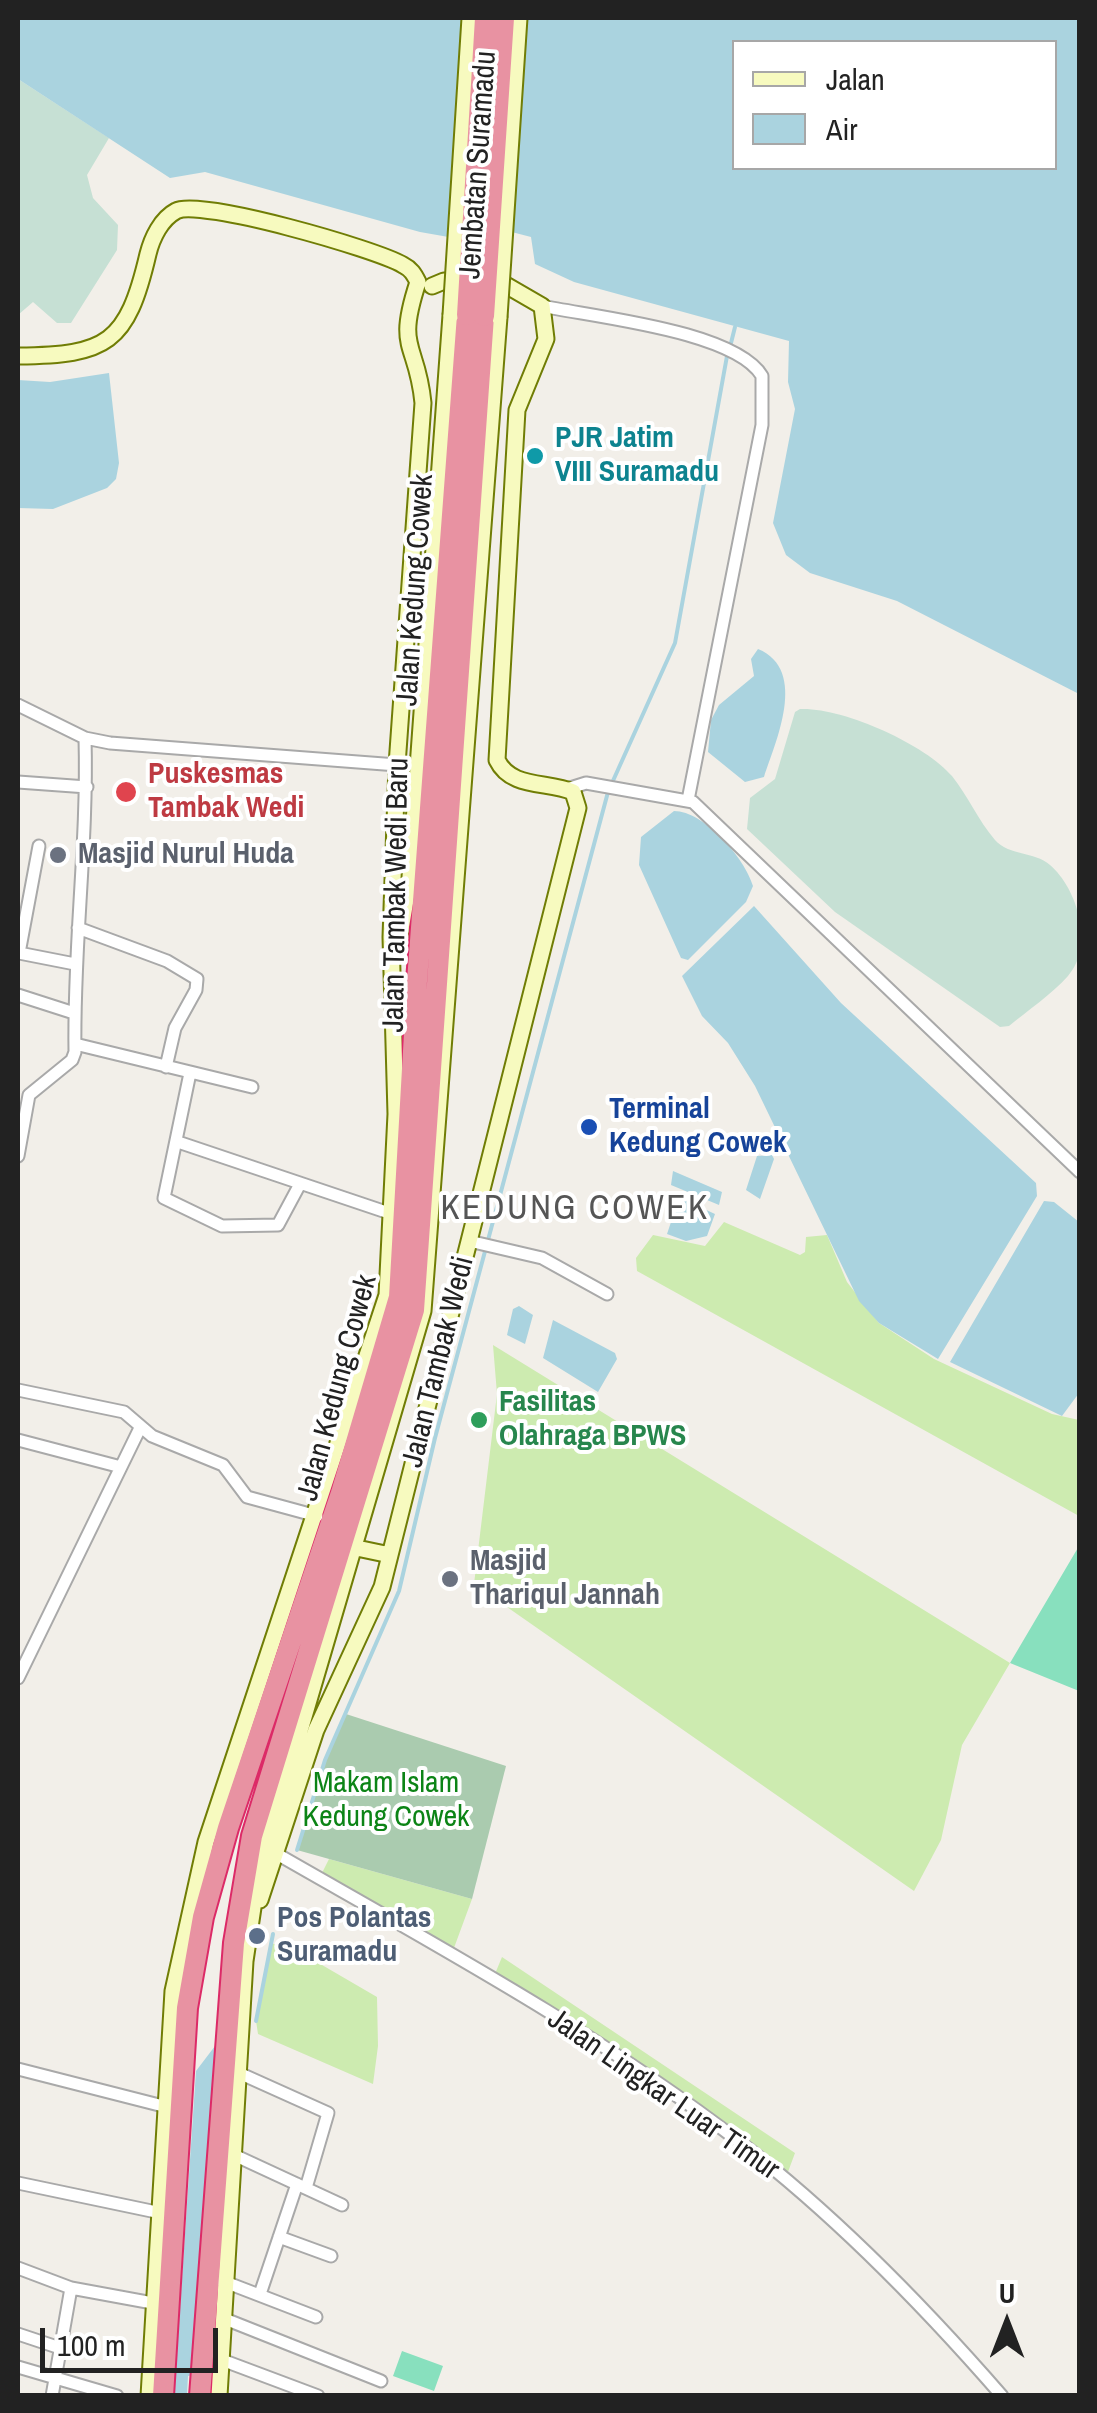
<!DOCTYPE html>
<html>
<head>
<meta charset="utf-8">
<style>
  body { margin:0 }
  #map { position:relative; width:1097px; height:2413px; overflow:hidden; background:#f2efe9; font-family:"Archivo Narrow",sans-serif }
  canvas { display:block }
  .frame { position:absolute; inset:0; border:20px solid #222; pointer-events:none }
  .legend { position:absolute; left:732px; top:40px; width:325px; height:130px; box-sizing:border-box; background:#fff; border:2px solid #a7a7a7; margin:0; padding:12px 18px; list-style:none; font-size:30px; color:#222 }
  .legend li { display:flex; align-items:center; gap:20px; height:50px }
  .legend b { width:50px; border:2px solid #a7a7a7 }
  .north { position:absolute; left:957px; top:2273px; width:100px; height:100px; -webkit-text-stroke:8px #fff; paint-order:stroke; rotate:0deg; font-size:28px; font-weight:700; line-height:40px; text-align:center; color:#222 }
  .north::after { content:''; display:block; margin:auto; width:35px; height:45px; background:#222; clip-path:polygon(50% 0,100% 100%,50% 72%,0 100%) }
  .scale { position:absolute; left:40px; top:2328px; width:178px; height:45px; box-sizing:border-box; border:5px solid #222; border-top:0; padding-left:12px; font-size:30px; line-height:35px; white-space:nowrap; color:#222; -webkit-text-stroke:8px #fff; paint-order:stroke }
</style>
</head>
<body>
<div id="map">
<canvas width="1097" height="2413"></canvas>
<div class="frame"></div>
<ul class="legend">
<li><b style="height:12px;background:#f7fabf"></b>Jalan</li>
<li><b style="height:28px;background:#aad3df"></b>Air</li>
</ul>
<div class="north">U</div>
<div class="scale">100 m</div>
</div>
<script>
const c = document.querySelector('canvas').getContext('2d');
c.lineJoin = 'round';
function paint(path, color) { c.fillStyle = color; c.fill(path, 'evenodd'); }
function stroke(path, color, width, dash) { c.strokeStyle = color; c.lineWidth = width; c.lineCap = dash ? 'butt' : 'round'; c.setLineDash(dash || []); c.stroke(path); }
function label(font, color, halo, rows, align = 'center') {
  c.font = font + ' "Archivo Narrow",sans-serif'; c.lineWidth = 8; c.setLineDash([]); c.textBaseline = 'middle'; c.strokeStyle = halo; c.fillStyle = color; for (const [text, x, y, turn = 0] of rows) {
    c.save(); c.translate(x, y); c.rotate((+turn || 0) * Math.PI / 180); c.textAlign = isNaN(turn) ? turn : align; if (halo) c.strokeText(text, 0, 0); c.fillText(text, 0, 0); c.restore();
  }
}
paint(new Path2D(`
  M 724,1222 L 800,1255 L 805,1252 L 806,1237 L 827,1235 L 847,1282 L 879,1323 L 934,1359 L 1052,1414 L 1079,1420 L 1079,1516 L 637,1271 L 636,1258 L 653,1235 L 705,1246 Z
  M 493,1345 L 1010,1663 L 962,1745 L 941,1840 L 914,1891 L 474,1584 L 497,1394 Z
  M 329,1859 L 472,1899 L 451,1956 L 319,1879 Z
  M 271,1943 L 298,1951 L 377,1997 L 378,2046 L 373,2084 L 258,2034 L 256,2021 Z
  M 502,1957 L 795,2153 L 785,2180 L 641,2072 L 492,1981 Z`), '#cdebb0');
paint(new Path2D(`
  M 18,79 L 109,138 L 87,175 L 93,198 L 118,225 L 117,250 L 71,323 L 57,323 L 33,302 L 18,315 Z
  M 800,709 C 842,707 925,744 952,776 C 968,796 978,820 995,840 C 1009,856 1034,851 1050,865 C 1077,888 1095,946 1068,976 C 1052,994 1027,1011 1009,1026 L 1000,1027 L 835,912 L 747,829 L 750,798 L 775,779 L 795,712 Z`), '#c6e0d4');
paint(new Path2D(`
  M 346,1714 L 506,1766 L 472,1899 L 297,1850 L 325,1760 Z`), '#aacbaf');
paint(new Path2D(`
  M 1079,1546 L 1079,1691 L 1010,1663 Z
  M 402,2351 L 443,2366 L 434,2391 L 393,2376 Z`), '#88e0be');
paint(new Path2D(`
  M 18,18 L 1079,18 L 1079,694 L 897,601 L 810,573 L 786,555 L 773,523 L 795,409 L 788,382 L 789,341 L 574,282 L 535,264 L 531,237 L 504,230 L 494,245 L 420,232 L 205,172 L 170,178 L 18,79 ZM 734,42 L 1054,42 L 1054,168 L 734,168 Z
  M 109,373 L 119,463 L 116,479 L 107,488 L 53,509 L 18,508 L 18,380 L 50,382 Z
  M 758,649 C 809,670 775,743 764,777 L 745,782 L 708,752 L 711,720 L 719,705 L 754,676 L 751,659 Z
  M 674,811 C 704,811 745,858 753,886 L 746,902 L 688,960 L 681,958 L 639,865 L 641,837 Z
  M 754,906 L 841,1003 L 1036,1183 L 1037,1196 L 938,1359 L 879,1323 L 859,1301 L 755,1086 L 728,1043 L 702,1016 L 682,976 Z
  M 772,1155 L 774,1159 L 760,1199 L 746,1190 L 757,1156 Z
  M 673,1171 L 722,1192 L 719,1205 L 671,1185 Z
  M 676,1196 L 715,1214 L 707,1236 L 686,1241 L 667,1234 L 673,1216 L 667,1208 Z
  M 1044,1201 L 1054,1202 L 1079,1222 L 1079,1393 L 1062,1416 L 950,1362 Z
  M 519,1306 L 533,1315 L 525,1344 L 507,1335 L 513,1309 Z
  M 553,1320 L 615,1353 L 617,1359 L 598,1392 L 543,1358 Z
  M 215,2046 L 194,2375 L 188,2376 L 187,2395 L 174,2396 L 196,2071 Z`), '#aad3df');
stroke(new Path2D(`
  M 730,347 L 735,327
  M 612,783 L 675,643 L 727,356
  M 297,1850 L 325,1760 L 399,1591 L 435,1438 L 608,792
  M 256,2021 L 273,1934`), '#aad3df', 4);
const street = new Path2D(`
  M 542,306 C 594,317 735,331 762,376 L 762,425 L 688,800
  M 18,705 L 85,738 L 110,743 L 397,765
  M 18,782 L 87,787
  M 567,789 L 586,783 L 693,802 L 1080,1172
  M 39,846 L 19,953 L 75,964
  M 78,928 L 167,961 L 197,979 L 196,990 L 175,1028 L 166,1067
  M 18,995 L 74,1013
  M 75,1044 L 252,1087
  M 190,1073 L 164,1198 L 222,1226 L 278,1225 L 300,1184
  M 178,1142 L 392,1214
  M 18,1156 L 29,1095 L 72,1060 L 75,1052 C 73,947 88,844 85,738
  M 469,1241 L 542,1258 L 607,1294
  M 18,1390 L 124,1412 L 152,1436 L 223,1465 L 247,1497 L 317,1516
  M 18,1440 L 121,1467
  M 18,1678 L 140,1428
  M 277,1854 C 434,1944 597,2032 741,2143 C 837,2217 922,2304 1002,2396
  M 18,2069 L 167,2107
  M 239,2073 L 328,2113 L 306,2188
  M 234,2155 L 342,2205
  M 18,2183 L 161,2213
  M 279,2237 L 331,2256
  M 18,2268 L 71,2288 L 158,2304
  M 220,2280 L 316,2317
  M 260,2294 L 297,2184
  M 225,2319 L 381,2381
  M 18,2334 L 60,2348
  M 222,2360 L 318,2396
  M 18,2367 L 117,2396
  M 52,2396 L 71,2288`);
const secondary = new Path2D(`
  M 432,286 L 444,281 L 463,282
  M 18,356 C 107,355 127,344 148,254 C 152,238 161,219 176,211 C 199,198 376,249 403,265 C 411,269 414,274 418,282
  M 400,935 L 410,877 L 451,315
  M 352,1547 L 390,1555
  M 260,1900 L 316,1730 L 382,1587 L 578,808 L 573,792 C 547,781 511,789 497,760 L 517,410 L 546,339 L 542,306 L 504,284 L 491,283
  M 149,2396 L 173,1991 L 206,1842 L 387,1295 L 396,1114 L 391,937 L 397,765 L 423,403 C 417,341 395,352 418,282
  M 219,2396 L 245,1961 L 258,1874 L 423,1311 L 499,317`);
const highway = new Path2D(`
  M 163,2396 L 187,2008 L 203,1917 L 228,1828 L 341,1493 L 399,1297 L 417,981 L 467,315
  M 200,2396 L 234,1943 L 252,1836 L 414,1310 L 484,316`);
stroke(street, '#a9a9a9', 15);
stroke(secondary, '#707d05', 19);
stroke(highway, '#dc2a67', 24);
stroke(street, '#fff', 11);
stroke(secondary, '#f7fabf', 15);
stroke(highway, '#e892a2', 20);
const secondaryBridge = new Path2D(`
  M 451,315 L 470,18
  M 499,317 L 519,18`);
const highwayBridge = new Path2D(`
  M 467,315 L 485,18
  M 484,316 L 504,18`);
stroke(secondaryBridge, '#707d05', 19, []);
stroke(highwayBridge, '#dc2a67', 24, []);
stroke(secondaryBridge, '#f7fabf', 15);
stroke(highwayBridge, '#e892a2', 20);
for (const [x, y, r, color] of [
  [535,456,10,"#0f9aa8"],
  [126,792,12,"#e0444e"],
  [58,855,10,"#6b7280"],
  [589,1127,10,"#1a4fb4"],
  [479,1420,10,"#2e9e5b"],
  [450,1579,10,"#6b7280"],
  [257,1936,10,"#5c6f8a"]
]) { const dot = new Path2D(); dot.arc(x, y, r, 0, 2 * Math.PI); c.fillStyle = color; c.fill(dot); stroke(dot, '#fff', 4); }
label('30px', '#222', '#fff', [
  ["Jembatan Suramadu",479,165,-86],
  ["Jalan Kedung Cowek",416,590,-86],
  ["Jalan Tambak Wedi Baru",397,895,-89],
  ["Jalan Tambak Wedi",439,1362,-76],
  ["Jalan Kedung Cowek",338,1388,-75],
  ["Jalan Lingkar Luar Timur",663,2095,35]
]);
label('bold 30px', '#0d838f', '#fff', [
  ["PJR Jatim",555,439],
  ["VIII Suramadu",555,473]
], 'left');
label('bold 30px', '#be3a42', '#fff', [
  ["Puskesmas",148,775],
  ["Tambak Wedi",148,809]
], 'left');
label('bold 30px', '#5b616d', '#fff', [
  ["Masjid Nurul Huda",78,855],
  ["Masjid",470,1562],
  ["Thariqul Jannah",470,1596]
], 'left');
label('bold 30px', '#164399', '#fff', [
  ["Terminal",609,1110],
  ["Kedung Cowek",609,1144]
], 'left');
label('bold 30px', '#27864d', '#fff', [
  ["Fasilitas",499,1403],
  ["Olahraga BPWS",499,1437]
], 'left');
label('30px', '#0c8416', '#fff', [
  ["Makam Islam",386,1784],
  ["Kedung Cowek",386,1818]
]);
label('bold 30px', '#4e5e75', '#fff', [
  ["Pos Polantas",277,1919],
  ["Suramadu",277,1953]
], 'left');
c.letterSpacing = '2.5px';
label('35px', '#555', '#fff', [
  ["KEDUNG COWEK",575,1210]
]);
c.letterSpacing = '0px';
</script>
</body>
</html>
